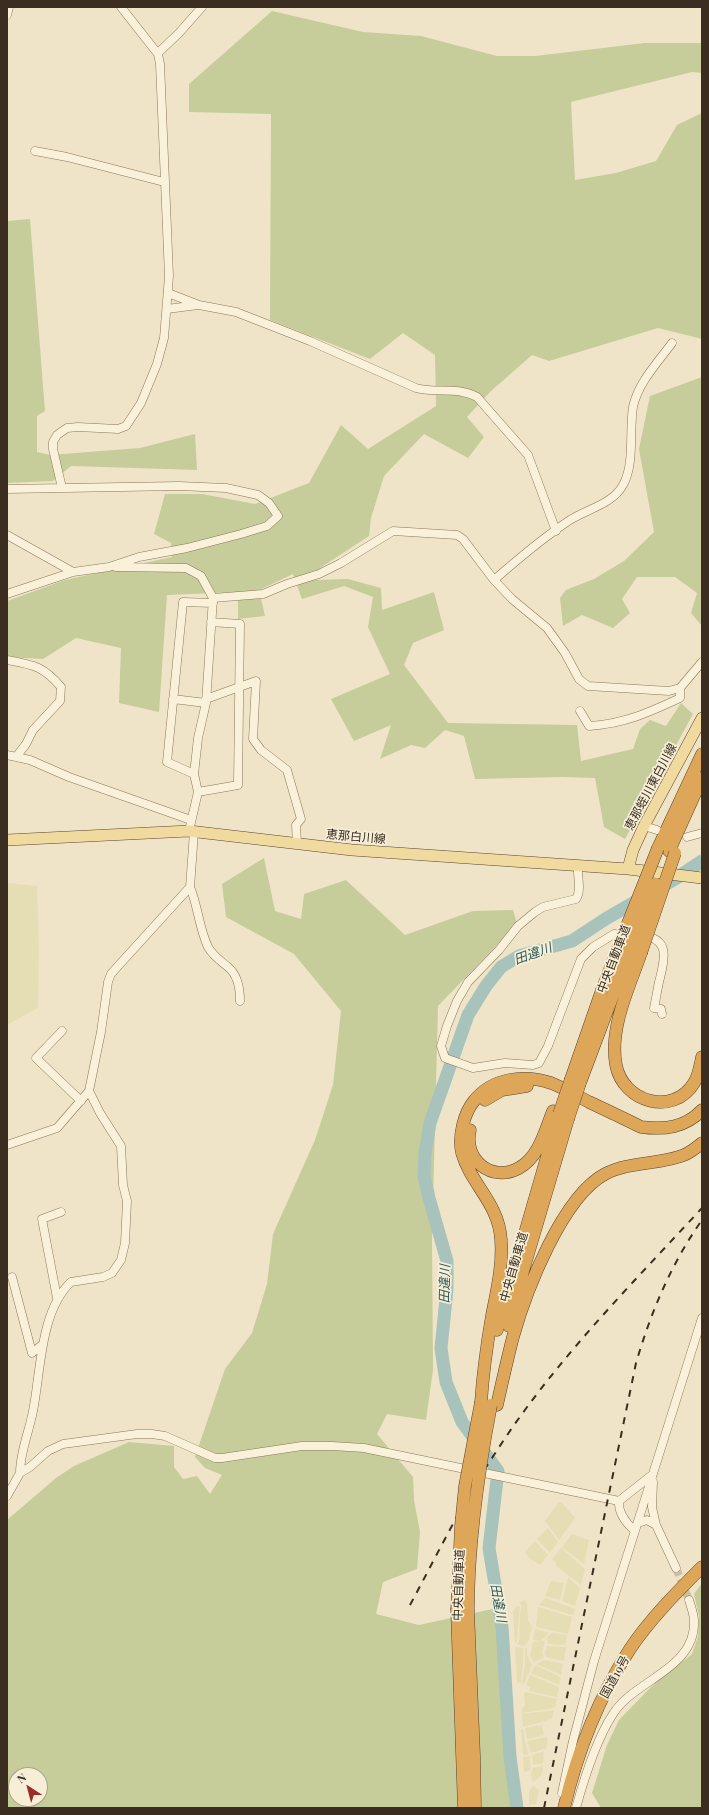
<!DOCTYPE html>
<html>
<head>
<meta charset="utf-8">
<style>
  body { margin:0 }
  #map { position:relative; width:709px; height:1815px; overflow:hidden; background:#efe4c7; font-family:"Playfair Display",serif }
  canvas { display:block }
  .frame { position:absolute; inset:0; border:8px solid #3b2e20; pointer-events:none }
  .north { position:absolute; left:8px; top:1767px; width:40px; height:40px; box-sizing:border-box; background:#f6eed7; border:1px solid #aba18e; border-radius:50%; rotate:324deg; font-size:11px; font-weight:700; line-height:16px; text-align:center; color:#3b2e20 }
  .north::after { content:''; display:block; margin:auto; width:14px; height:18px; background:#9a2d2c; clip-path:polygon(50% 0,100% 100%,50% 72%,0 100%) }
</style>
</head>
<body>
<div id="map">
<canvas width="709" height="1815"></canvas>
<div class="frame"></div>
<div class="north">N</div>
</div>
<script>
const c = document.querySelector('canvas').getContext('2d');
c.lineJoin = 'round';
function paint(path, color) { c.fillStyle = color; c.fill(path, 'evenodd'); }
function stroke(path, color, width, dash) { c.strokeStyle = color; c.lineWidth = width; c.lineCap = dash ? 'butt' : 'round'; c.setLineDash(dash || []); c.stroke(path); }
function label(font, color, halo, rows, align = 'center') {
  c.font = font + ' "Playfair Display","Noto Sans JP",serif'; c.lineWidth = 3.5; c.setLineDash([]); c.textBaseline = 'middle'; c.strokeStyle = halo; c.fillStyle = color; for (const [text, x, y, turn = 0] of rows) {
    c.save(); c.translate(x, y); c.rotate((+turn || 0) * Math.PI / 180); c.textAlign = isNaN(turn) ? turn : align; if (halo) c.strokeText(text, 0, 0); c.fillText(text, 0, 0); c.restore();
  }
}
paint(new Path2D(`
  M 7,883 L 37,886 L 39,950 L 38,1008 L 7,1025 Z
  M 561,1502 L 575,1518 L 559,1540 L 545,1521 L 558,1503 Z
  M 548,1528 L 558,1542 L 550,1553 L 537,1539 Z
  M 572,1534 L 589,1540 L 584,1564 L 562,1547 Z
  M 535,1541 L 548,1555 L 540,1565 L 528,1557 L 525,1552 Z
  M 561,1548 L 585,1569 L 581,1585 L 556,1566 L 556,1563 L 552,1559 Z
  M 568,1578 L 580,1588 L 575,1606 L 562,1601 Z
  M 551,1581 L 564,1583 L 560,1600 L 545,1596 Z
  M 545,1598 L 575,1609 L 573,1615 L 539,1605 Z
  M 524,1600 L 527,1603 L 528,1621 L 532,1626 L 529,1640 L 524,1646 L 518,1645 L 517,1643 L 519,1641 L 520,1613 L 522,1606 L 520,1603 Z
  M 517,1606 L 520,1606 L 517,1641 L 515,1643 L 513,1611 Z
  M 538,1607 L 572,1617 L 568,1634 L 536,1627 Z
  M 535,1629 L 549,1633 L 541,1641 L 533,1640 Z
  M 552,1633 L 567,1635 L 566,1645 L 548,1644 L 546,1638 Z
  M 545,1641 L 542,1653 L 544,1657 L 534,1662 L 530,1656 L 533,1642 Z
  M 547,1646 L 566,1647 L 564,1661 L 546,1657 L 545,1653 Z
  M 515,1647 L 523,1648 L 523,1663 L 521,1683 L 517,1682 Z
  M 527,1648 L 527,1655 L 532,1665 L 524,1684 L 522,1683 L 525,1663 L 525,1649 Z
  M 544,1660 L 563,1664 L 561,1675 L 536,1664 Z
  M 535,1665 L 561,1677 L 559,1685 L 531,1673 Z
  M 530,1675 L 559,1687 L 557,1697 L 529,1691 L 530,1687 L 526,1685 Z
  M 525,1692 L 557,1699 L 555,1708 L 522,1713 L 522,1709 L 525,1705 L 524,1695 Z
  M 554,1710 L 552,1719 L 523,1727 L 522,1714 Z
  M 542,1725 L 544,1735 L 527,1739 L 525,1728 Z
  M 521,1729 L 523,1729 L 526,1746 L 529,1754 L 527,1755 L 523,1755 Z
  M 546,1737 L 548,1740 L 546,1749 L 531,1753 L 527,1741 Z
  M 544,1751 L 543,1763 L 533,1765 L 532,1755 Z
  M 530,1756 L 530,1771 L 524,1772 L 523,1757 Z
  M 542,1766 L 543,1769 L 541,1776 L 533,1782 L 531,1775 L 533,1768 Z
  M 534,1786 L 539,1790 L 536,1804 L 529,1805 L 529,1793 L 530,1789 Z`), '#e5deb4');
paint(new Path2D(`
  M 272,11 L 363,32 L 421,36 L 497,56 L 535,56 L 645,43 L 702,43 L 702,73 L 692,72 L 571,102 L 575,180 L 616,173 L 656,161 L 677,125 L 702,113 L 702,339 L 658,328 L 549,361 L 532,355 L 490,392 L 467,417 L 484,437 L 468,458 L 424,434 L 384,476 L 371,518 L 369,536 L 320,568 L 317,580 L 348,579 L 381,588 L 382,610 L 434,592 L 444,630 L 413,643 L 404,665 L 448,723 L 577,725 L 581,761 L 633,749 L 640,729 L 650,720 L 666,726 L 681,703 L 693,714 L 625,839 L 604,827 L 595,778 L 562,777 L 475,779 L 464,736 L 445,730 L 425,748 L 411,745 L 380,759 L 391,725 L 354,741 L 331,699 L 390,674 L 368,627 L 373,597 L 344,586 L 302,599 L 293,574 L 259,590 L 265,616 L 238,619 L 238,592 L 167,595 L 159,712 L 119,703 L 121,648 L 76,638 L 43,659 L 7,657 L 7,601 L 65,580 L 172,557 L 171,543 L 154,534 L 165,494 L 202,494 L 255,504 L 309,483 L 341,425 L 368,449 L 436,406 L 435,355 L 403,333 L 370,359 L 270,320 L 271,114 L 189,112 L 189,84 Z
  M 30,219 L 45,411 L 37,416 L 37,452 L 50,455 L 140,448 L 195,434 L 197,470 L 71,466 L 53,481 L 7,483 L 7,221 Z
  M 702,377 L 702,626 L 691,613 L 697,593 L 675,577 L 637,577 L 622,599 L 630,613 L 613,628 L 582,615 L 563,626 L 560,598 L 566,590 L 594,579 L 624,561 L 654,532 L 639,449 L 650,396 Z
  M 264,858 L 275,911 L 301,919 L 304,894 L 346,880 L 405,935 L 473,911 L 513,910 L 517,924 L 438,1006 L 432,1240 L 433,1370 L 426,1420 L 387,1414 L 377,1434 L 413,1477 L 414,1500 L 420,1532 L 417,1569 L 383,1582 L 376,1614 L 419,1625 L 497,1608 L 500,1649 L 505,1759 L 512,1808 L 7,1808 L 7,1520 L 56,1478 L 74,1466 L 129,1442 L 174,1446 L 174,1467 L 183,1479 L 197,1476 L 210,1494 L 222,1475 L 205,1468 L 195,1457 L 225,1369 L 252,1333 L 267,1284 L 273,1234 L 315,1140 L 333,1085 L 341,1011 L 294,954 L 226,917 L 222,884 ZM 16,1775 L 40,1775 L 40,1799 L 16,1799 Z
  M 702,1583 L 702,1808 L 601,1808 L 592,1793 L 607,1745 L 619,1720 L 652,1686 L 692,1654 L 698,1636 L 699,1616 L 694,1594 Z`), '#c6cd9a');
stroke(new Path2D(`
  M 517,1808 L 510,1757 L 502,1627 L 489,1548 L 498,1471 L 462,1422 L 446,1382 L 441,1348 L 447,1289 L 447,1261 L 429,1198 L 424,1176 L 425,1154 L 430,1123 L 468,1015 L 486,986 L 501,967 L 519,956 L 572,941 L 607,918 L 675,879 L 702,861`), '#a8c3bb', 13);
stroke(new Path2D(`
  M 676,1568 L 689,1600`), '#cbc0a6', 8, [8, 4]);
const minor = new Path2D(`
  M 7,15 L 9,7
  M 158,53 L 179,33 L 202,7
  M 35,151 L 67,157 L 164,182
  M 168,293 L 199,305 L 236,312 L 310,341 L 416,388 C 437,394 458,386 477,397 L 528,455 L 556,531
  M 167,309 L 198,305
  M 62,488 L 53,449 L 53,442 L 57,435 L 67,428 L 78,427 L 118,429 L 126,426 L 141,403 L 157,364 L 164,338 L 169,276 L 160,64 L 158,54 L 121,7
  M 7,489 L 179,486 L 226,488 L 258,495 L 269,503 L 278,516 L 267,526 L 241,534 L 187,548 L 139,557 L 109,567 L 73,572 L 7,594
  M 7,535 L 73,572
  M 116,567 L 186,568 L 201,576 L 213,598 L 206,703 L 198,738 L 194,774 L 198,792 L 189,831
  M 494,580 C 518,559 544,537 570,520 C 587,509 613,504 623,485 C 635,464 629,431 633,407 C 638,383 658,362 672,343
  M 213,598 L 263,594 L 287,584 L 319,574 L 341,563 L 393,531 L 457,535 L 463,539 L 494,580 L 512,599 L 547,628 L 565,653 L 579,679 L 588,686 L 669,691 L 680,688 L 702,662
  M 7,660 C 34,665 43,666 61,687 L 60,701 L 33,730 L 26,744 L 16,757
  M 173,699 L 206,703
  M 206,699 L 256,681 L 253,739 L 261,750 L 287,770 L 301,819 L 296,825 L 297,844
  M 580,711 L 589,726 C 624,724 650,712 680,698 L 680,688
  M 7,755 L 30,760 L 69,777 L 191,820
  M 194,774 L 167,762 L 183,602 L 213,603
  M 198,792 L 238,785 L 240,624 L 211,622
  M 644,826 L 657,830
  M 687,837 L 702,833
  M 578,866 C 577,876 582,891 576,899 L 543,907 L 535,912 L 518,926 L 499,950 L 468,982 L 457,1001 L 447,1026 L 441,1046 L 445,1058 L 473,1068 L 505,1063 L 533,1065 L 539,1063 L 548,1046 L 581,959 L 593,947 L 614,934 L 627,935
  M 190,887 C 198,906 199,928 208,947 C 213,956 221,961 228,967 C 238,975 240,988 240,1001
  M 642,936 C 672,938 664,962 659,982 C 657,991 656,999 654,1008 L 661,1009 L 662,1014
  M 62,1031 L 36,1058 L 81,1101
  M 7,1145 L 57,1128 L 89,1091
  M 12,1277 L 32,1353 L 43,1344
  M 57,1298 L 42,1219 L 61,1212
  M 20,1473 C 20,1452 29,1432 33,1411 C 41,1371 40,1311 71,1282 L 103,1277 L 112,1273 L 121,1260 L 125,1243 L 127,1201 L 123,1185 L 121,1146 L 100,1113 L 89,1091 L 101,1032 L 108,982 L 111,974 L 119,965 L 190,887 L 194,832
  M 653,1482 L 652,1507 L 656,1525 L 676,1568
  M 7,1496 L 20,1473 L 30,1467 L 48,1451 L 63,1444 L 137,1434 L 152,1434 L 165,1436 L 215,1458 L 222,1458 L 302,1446 L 332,1446 L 364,1448 L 619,1501
  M 638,1523 L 647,1520 L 656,1525
  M 635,1531 C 626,1523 618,1513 619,1501 L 652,1475
  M 562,1793 L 573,1741 L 594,1661 L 702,1318
  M 576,1808 C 584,1779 596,1740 613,1714 C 634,1680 696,1669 694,1621 C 694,1614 691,1607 689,1600`);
const major = new Path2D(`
  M 7,840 L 189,831 L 352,850 L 628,869 L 702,878
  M 628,869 L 633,850 L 644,826 L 702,718`);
const highway = new Path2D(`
  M 658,848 L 702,754
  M 669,851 L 702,778
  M 641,953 C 629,988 609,1028 616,1065 C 623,1102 673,1117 694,1083 C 699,1075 700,1066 702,1057
  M 571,1079 L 602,990 L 619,946
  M 580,1083 L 630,950
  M 485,1100 L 502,1090 L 527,1086
  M 470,1130 C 463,1160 492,1183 519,1168 C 539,1157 545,1131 553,1111
  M 509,1326 L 523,1271 L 568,1119
  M 497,1330 L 559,1115
  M 481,1402 C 483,1372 487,1344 492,1315 C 497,1290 503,1265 501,1240 C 499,1203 471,1185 462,1153 C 458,1137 464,1113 474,1101 C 492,1078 524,1074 551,1083 C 564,1088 577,1096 589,1102 C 606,1110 623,1118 641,1127 C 664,1130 685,1128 702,1110
  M 497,1405 C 502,1383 507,1360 513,1337 C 526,1291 562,1197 605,1174 C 630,1161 659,1165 684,1155 C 691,1152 696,1148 702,1143
  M 457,1610 L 464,1808
  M 468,1612 L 474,1756 L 475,1808
  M 564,1808 C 577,1753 599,1697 630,1649 C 650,1619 677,1592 702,1567`);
stroke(minor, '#8b765c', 9);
stroke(major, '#594430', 12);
stroke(highway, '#594430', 13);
stroke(minor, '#f9f1da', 8);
stroke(major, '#f1da9f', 11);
stroke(highway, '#dda658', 12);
stroke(new Path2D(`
  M 410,1605 C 437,1555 462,1503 494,1455 C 552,1364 629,1287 702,1208
  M 544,1808 L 636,1363 C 651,1312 671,1264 702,1220`), '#3b2e20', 2, [7, 7]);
const highwayBridge = new Path2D(`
  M 619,946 L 658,848
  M 630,950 L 656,884
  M 641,953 L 675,853
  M 559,1114 L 571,1079
  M 568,1119 L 580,1083
  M 457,1610 L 461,1526 L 465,1486 L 481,1402
  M 468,1612 C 468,1542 478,1473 491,1405`);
stroke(highwayBridge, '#594430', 13, []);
stroke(highwayBridge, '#dda658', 12);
label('12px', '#3b2e20', '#f6eed7', [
  ["恵那蛭川東白川線",651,787,-62],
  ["恵那白川線",356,837,5],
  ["中央自動車道",614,959,-69],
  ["中央自動車道",514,1267,-74],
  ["中央自動車道",459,1585,-88],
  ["国道19号",615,1677,-61]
]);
label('italic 13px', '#2f5b59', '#f6eed7', [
  ["田違川",533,954,-20],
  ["田違川",445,1284,-89],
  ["田違川",498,1603,80]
]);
</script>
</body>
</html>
